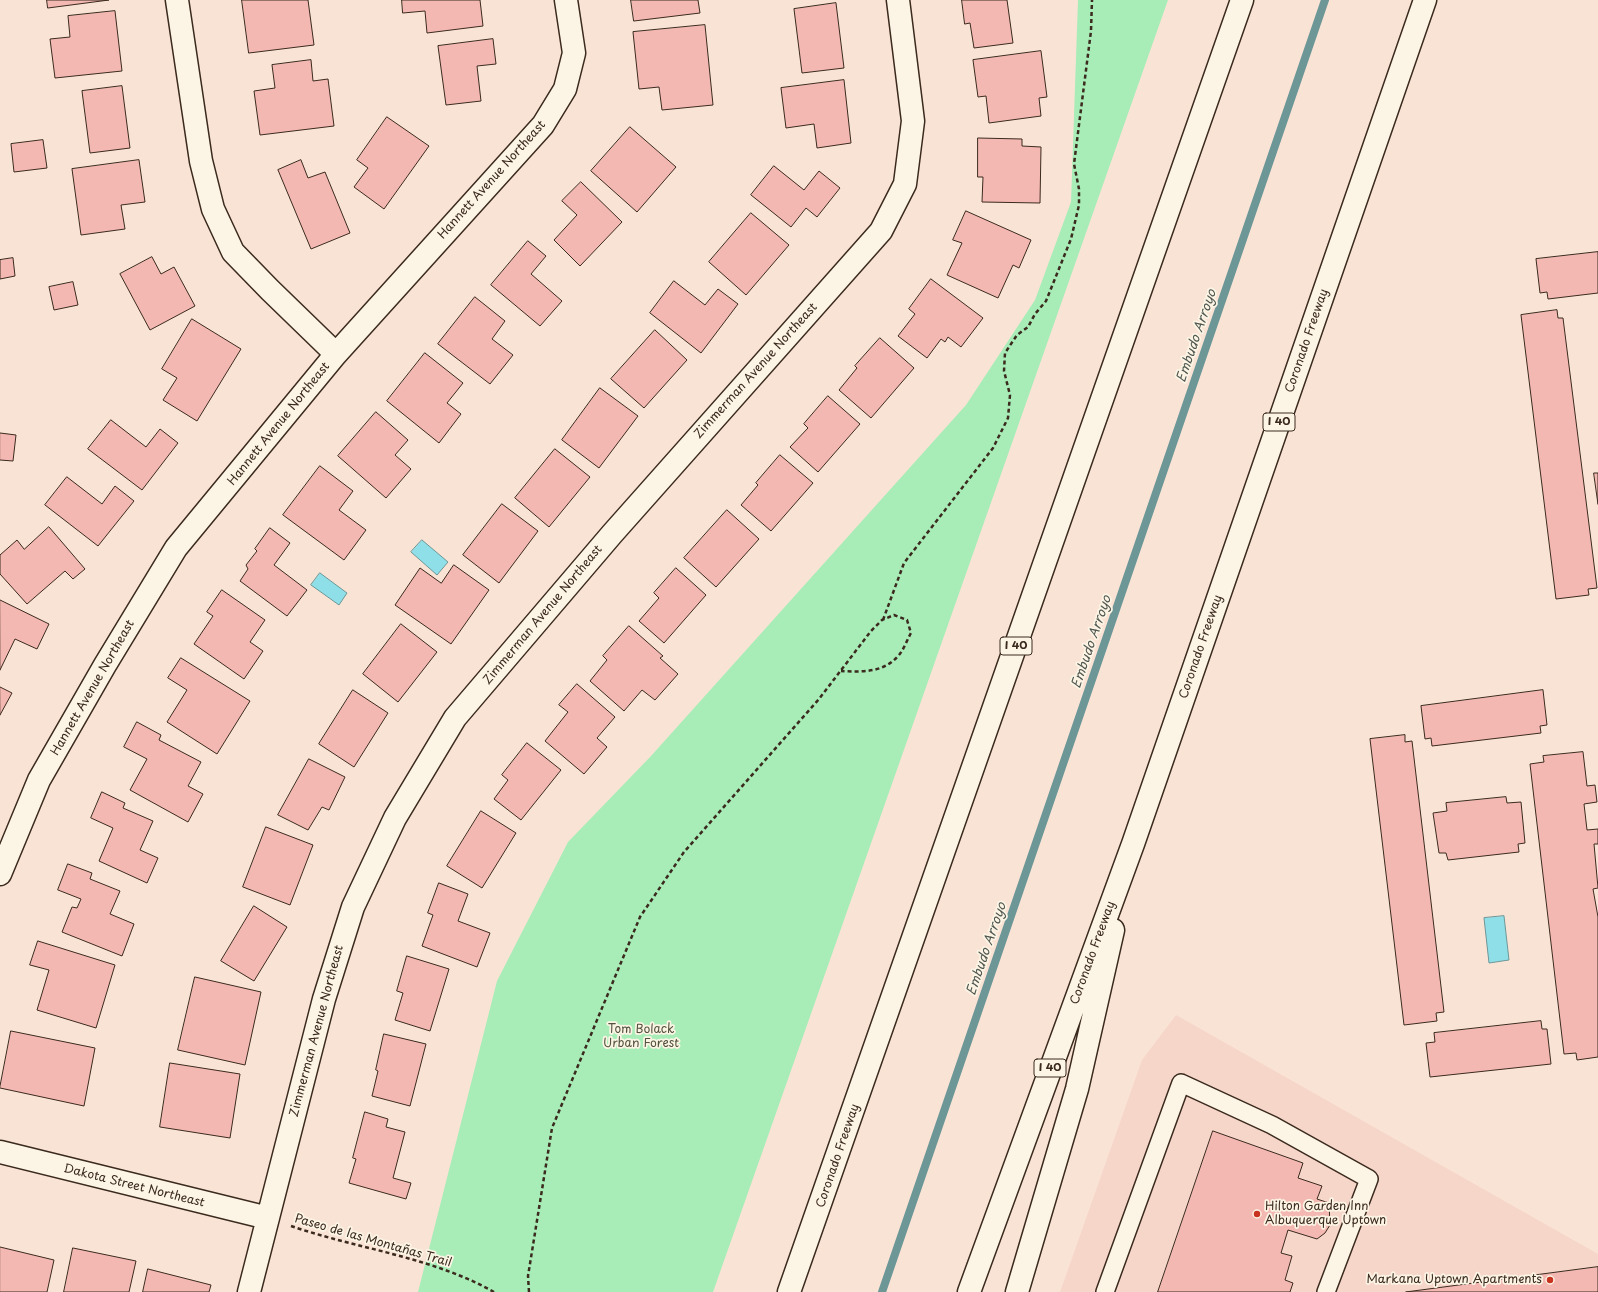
<!DOCTYPE html>
<html>
<head>
<meta charset="utf-8">
<style>
  body { margin:0 }
  canvas { display:block; background:#f9e3d5 }
</style>
</head>
<body>
<canvas width="1598" height="1292"></canvas>
<script>
const c = document.querySelector('canvas').getContext('2d');
c.lineJoin = 'round';
function paint(path, color) { c.fillStyle = color; c.fill(path, 'evenodd'); }
function stroke(path, color, width, dash) { c.strokeStyle = color; c.lineWidth = width; c.lineCap = dash ? 'butt' : 'round'; c.setLineDash(dash || []); c.stroke(path); }
function label(font, color, halo, rows, align = 'center') {
  c.font = font + ' "Playpen Sans",sans-serif'; c.lineWidth = 3.5; c.setLineDash([]); c.textBaseline = 'middle'; c.strokeStyle = halo; c.fillStyle = color; for (const [text, x, y, turn = 0] of rows) {
    c.save(); c.translate(x, y); c.rotate((+turn || 0) * Math.PI / 180); c.textAlign = isNaN(turn) ? turn : align; if (halo) c.strokeText(text, 0, 0); c.fillText(text, 0, 0); c.restore();
  }
}
paint(new Path2D(`
  M 1176,1015 L 1598,1254 L 1598,1292 L 1060,1292 L 1142,1060 Z`), '#f7d6ca');
paint(new Path2D(`
  M 1078,0 L 1168,0 L 713,1292 L 418,1292 L 497,981 L 568,842 L 651,756 L 966,405 L 1035,300 L 1071,202 Z`), '#a8edb8');
const water = new Path2D(`
  M 422,540 L 448,562 L 437,575 L 411,552 Z
  M 320,573 L 347,593 L 339,605 L 311,585 Z
  M 1504,916 L 1509,960 L 1489,963 L 1484,918 Z`);
paint(water, '#8edfe7');
stroke(water, '#6d9797', 1);
stroke(new Path2D(`
  M 882,1292 L 1325,0`), '#6d9797', 8);
const building = new Path2D(`
  M 47,0 L 109,0 L 48,8 Z
  M 242,0 L 308,0 L 314,45 L 249,53 Z
  M 402,0 L 480,0 L 483,26 L 427,33 L 425,11 L 403,13 Z
  M 631,0 L 698,0 L 700,13 L 634,21 Z
  M 962,0 L 1007,0 L 1013,43 L 974,48 L 970,23 L 965,24 Z
  M 836,3 L 844,68 L 802,73 L 794,9 Z
  M 115,11 L 122,71 L 55,78 L 50,39 L 70,37 L 68,16 Z
  M 705,25 L 713,105 L 662,110 L 659,87 L 639,89 L 633,32 Z
  M 493,39 L 496,64 L 477,66 L 481,101 L 446,105 L 438,46 Z
  M 1041,51 L 1047,97 L 1039,98 L 1041,116 L 989,123 L 986,96 L 978,97 L 973,60 Z
  M 311,60 L 313,81 L 328,79 L 334,126 L 260,135 L 254,91 L 275,88 L 272,65 Z
  M 844,80 L 851,143 L 817,148 L 814,124 L 786,128 L 781,88 Z
  M 122,86 L 130,148 L 90,153 L 82,91 Z
  M 387,117 L 429,146 L 384,209 L 354,187 L 368,168 L 357,160 Z
  M 630,127 L 676,167 L 637,212 L 591,171 Z
  M 978,138 L 1022,139 L 1022,146 L 1041,147 L 1040,203 L 982,202 L 983,177 L 978,177 Z
  M 43,140 L 47,168 L 14,172 L 11,144 Z
  M 139,160 L 145,202 L 121,205 L 125,229 L 81,235 L 72,169 Z
  M 301,160 L 308,178 L 325,172 L 350,233 L 311,249 L 278,170 Z
  M 774,166 L 804,190 L 819,171 L 840,188 L 817,217 L 806,208 L 791,227 L 751,195 Z
  M 581,182 L 622,222 L 580,266 L 554,240 L 577,215 L 562,201 Z
  M 966,211 L 1031,240 L 1019,268 L 1013,265 L 998,298 L 947,275 L 962,243 L 953,240 Z
  M 751,213 L 789,245 L 746,295 L 709,262 Z
  M 528,241 L 546,256 L 531,274 L 562,301 L 540,326 L 491,285 Z
  M 1598,252 L 1598,293 L 1548,299 L 1547,292 L 1540,293 L 1536,259 Z
  M 152,257 L 161,274 L 174,267 L 195,306 L 150,330 L 120,274 Z
  M 13,258 L 15,276 L 0,279 L 0,260 Z
  M 931,279 L 983,318 L 961,347 L 948,337 L 945,342 L 941,339 L 927,358 L 898,336 L 915,314 L 909,309 Z
  M 674,281 L 705,305 L 718,289 L 738,304 L 701,353 L 650,313 Z
  M 73,282 L 78,305 L 54,310 L 49,287 Z
  M 475,297 L 505,321 L 492,339 L 513,355 L 490,384 L 438,344 Z
  M 1557,310 L 1558,318 L 1563,318 L 1597,588 L 1588,589 L 1589,595 L 1556,599 L 1521,315 Z
  M 192,319 L 241,349 L 197,421 L 163,400 L 177,378 L 162,369 Z
  M 655,330 L 687,360 L 644,408 L 611,379 Z
  M 880,338 L 914,368 L 871,418 L 839,390 L 857,368 L 855,366 Z
  M 425,353 L 463,383 L 447,403 L 461,414 L 439,443 L 387,401 Z
  M 600,388 L 638,416 L 599,468 L 562,440 Z
  M 828,396 L 860,424 L 818,472 L 790,447 L 808,428 L 804,424 Z
  M 376,412 L 408,440 L 395,455 L 411,469 L 386,498 L 338,456 Z
  M 111,420 L 146,447 L 160,429 L 178,443 L 142,490 L 88,449 Z
  M 0,433 L 16,435 L 13,461 L 0,460 Z
  M 555,449 L 590,477 L 549,527 L 515,498 Z
  M 780,455 L 813,483 L 771,531 L 741,505 L 758,485 L 756,483 Z
  M 320,466 L 353,491 L 339,510 L 366,530 L 344,560 L 283,515 Z
  M 1594,473 L 1598,473 L 1598,504 Z
  M 67,477 L 102,504 L 115,486 L 134,501 L 98,546 L 45,505 Z
  M 502,504 L 538,531 L 499,583 L 463,555 Z
  M 727,510 L 759,539 L 716,587 L 684,558 Z
  M 49,527 L 85,569 L 73,579 L 65,571 L 27,604 L 0,574 L 0,555 L 17,540 L 24,549 Z
  M 270,528 L 290,543 L 274,565 L 307,590 L 287,616 L 240,581 L 248,569 L 246,565 L 257,551 L 255,549 Z
  M 454,565 L 489,590 L 451,644 L 395,605 L 420,568 L 441,583 Z
  M 676,568 L 706,595 L 664,643 L 639,621 L 659,598 L 654,593 Z
  M 222,590 L 265,620 L 250,642 L 263,651 L 244,679 L 194,644 L 213,616 L 207,612 Z
  M 0,600 L 49,624 L 37,649 L 15,639 L 0,670 Z
  M 401,624 L 437,652 L 398,702 L 363,674 Z
  M 629,626 L 663,656 L 660,658 L 678,674 L 655,700 L 642,690 L 624,711 L 590,681 L 607,660 L 603,656 Z
  M 181,658 L 250,701 L 217,754 L 167,722 L 187,690 L 168,678 Z
  M 577,684 L 615,717 L 597,738 L 607,747 L 584,774 L 545,741 L 568,712 L 559,705 Z
  M 0,687 L 12,693 L 0,715 Z
  M 353,690 L 388,713 L 354,767 L 319,744 Z
  M 1543,690 L 1547,725 L 1540,726 L 1541,733 L 1432,746 L 1431,738 L 1425,739 L 1421,706 Z
  M 137,722 L 161,735 L 159,740 L 201,762 L 188,786 L 203,794 L 188,822 L 130,790 L 147,759 L 124,747 Z
  M 1405,735 L 1405,742 L 1412,741 L 1444,1012 L 1436,1013 L 1437,1021 L 1404,1025 L 1370,739 Z
  M 527,743 L 561,770 L 521,820 L 494,799 L 508,780 L 502,775 Z
  M 1583,752 L 1587,786 L 1595,785 L 1597,802 L 1584,804 L 1587,830 L 1598,829 L 1598,844 L 1594,844 L 1598,888 L 1593,889 L 1598,917 L 1598,1057 L 1577,1060 L 1576,1053 L 1564,1054 L 1530,764 L 1544,762 L 1543,756 Z
  M 309,759 L 345,777 L 329,810 L 322,807 L 308,830 L 278,815 Z
  M 102,792 L 125,803 L 123,808 L 153,821 L 140,850 L 158,858 L 147,883 L 99,861 L 113,828 L 91,818 Z
  M 1506,797 L 1507,803 L 1521,802 L 1525,843 L 1518,844 L 1519,852 L 1448,860 L 1446,853 L 1439,853 L 1433,813 L 1447,811 L 1446,803 Z
  M 481,811 L 516,833 L 482,888 L 447,866 Z
  M 266,827 L 313,845 L 290,905 L 243,887 Z
  M 68,864 L 92,873 L 90,879 L 120,891 L 110,914 L 134,924 L 122,956 L 62,932 L 72,907 L 77,908 L 81,899 L 58,890 Z
  M 439,883 L 468,894 L 458,921 L 490,933 L 477,967 L 422,946 L 433,915 L 428,913 Z
  M 254,906 L 287,927 L 254,981 L 221,961 Z
  M 38,941 L 115,965 L 96,1028 L 37,1010 L 49,970 L 30,965 Z
  M 407,956 L 449,969 L 430,1031 L 395,1020 L 403,993 L 397,991 Z
  M 195,977 L 261,992 L 245,1065 L 178,1050 Z
  M 1541,1021 L 1542,1029 L 1547,1029 L 1551,1064 L 1430,1077 L 1426,1043 L 1435,1042 L 1434,1033 Z
  M 11,1031 L 95,1048 L 84,1106 L 0,1088 Z
  M 384,1034 L 426,1044 L 410,1106 L 372,1096 L 378,1071 L 376,1070 Z
  M 170,1063 L 240,1074 L 230,1138 L 160,1127 Z
  M 365,1112 L 388,1119 L 386,1127 L 405,1132 L 393,1178 L 411,1183 L 406,1199 L 349,1183 L 356,1159 L 353,1158 Z
  M 1213,1131 L 1303,1163 L 1298,1178 L 1322,1186 L 1317,1199 L 1329,1203 L 1330,1225 L 1325,1233 L 1317,1239 L 1288,1230 L 1281,1253 L 1292,1256 L 1285,1280 L 1293,1283 L 1290,1292 L 1158,1292 Z
  M 0,1247 L 54,1260 L 47,1292 L 0,1292 Z
  M 73,1248 L 136,1261 L 129,1292 L 64,1292 Z
  M 1598,1267 L 1598,1292 L 1406,1292 Z
  M 148,1269 L 211,1285 L 209,1292 L 143,1292 Z`);
paint(building, '#f3b8b1');
stroke(building, '#3b2a1e', 1);
const service = new Path2D(`
  M 1105,1292 L 1181,1083 L 1272,1125 L 1369,1179 L 1326,1292`);
const minor = new Path2D(`
  M 177,0 L 201,161 L 213,209 L 233,252 L 270,290 L 336,354
  M 0,874 L 39,780 L 105,665 L 176,548 L 336,354 L 543,125 L 565,89 L 574,53 L 566,0
  M 0,1152 L 268,1218
  M 249,1292 L 324,999 L 353,907 L 395,818 L 455,718 L 612,534 L 881,231 L 905,184 L 913,121 L 898,0`);
const motorway = new Path2D(`
  M 789,1292 L 1242,0
  M 969,1292 L 1133,844 L 1425,0
  M 1017,1292 L 1077,1089 L 1113,930`);
stroke(service, '#3b2a1e', 20);
stroke(minor, '#3b2a1e', 25);
stroke(motorway, '#3b2a1e', 25);
stroke(new Path2D(`
  M 883,620 L 904,563 L 993,448 L 1008,418 L 1010,395 L 1004,371 L 1005,353 L 1017,335 L 1028,327 L 1035,314 L 1046,301 L 1071,239 L 1079,205 L 1079,189 L 1074,164 L 1091,31 L 1092,0
  M 291,1226 C 358,1249 432,1257 494,1292
  M 529,1292 L 528,1276 L 552,1128 L 640,917 L 684,852 L 819,699 L 871,631 L 882,620 L 894,615 L 907,620 L 911,633 C 907,640 904,649 899,655 C 884,673 862,672 841,671`), '#3b2a1e', 2.5, [4, 3]);
stroke(service, '#fcf5e5', 17);
stroke(minor, '#fcf5e5', 22);
stroke(motorway, '#fcf5e5', 22);
for (const [x, y, r, color] of [
  [1257,1214,4,"#c8321e"],
  [1550,1280,4,"#c8321e"]
]) { const dot = new Path2D(); dot.arc(x, y, r, 0, 2 * Math.PI); c.fillStyle = color; c.fill(dot); stroke(dot, '#fcf5e5', 1.5); }
for (const [x, y, w] of [
  [1279,422,32],
  [1016,646,32],
  [1050,1068,32]
]) { const box = new Path2D(); box.roundRect(x - w / 2, y - 9, w, 18, 3); c.fillStyle = '#fcf5e5'; c.fill(box); stroke(box, '#3b2a1e', 1); }
label('bold 11px', '#3b2a1e', null, [
  ["I 40",1279,422],
  ["I 40",1016,646],
  ["I 40",1050,1068]
]);
label('12px', '#3b2a1e', '#fcf5e5', [
  ["Hannett Avenue Northeast",492,180,-48],
  ["Coronado Freeway",1307,341,-71],
  ["Zimmerman Avenue Northeast",756,371,-48],
  ["Hannett Avenue Northeast",279,424,-51],
  ["Zimmerman Avenue Northeast",543,615,-50],
  ["Coronado Freeway",1201,647,-71],
  ["Hannett Avenue Northeast",93,688,-60],
  ["Coronado Freeway",1093,953,-70],
  ["Zimmerman Avenue Northeast",317,1031,-75],
  ["Coronado Freeway",838,1156,-71],
  ["Dakota Street Northeast",134,1186,14],
  ["Paseo de las Montañas Trail",373,1241,16]
]);
label('12px', '#51513d', '#fcf5e5', [
  ["Tom Bolack",641,1030],
  ["Urban Forest",641,1044]
]);
label('12px', '#3b2a1e', '#fcf5e5', [
  ["Hilton Garden Inn",1265,1207],
  ["Albuquerque Uptown",1265,1221],
  ["Markana Uptown Apartments",1542,1280,"right"]
], 'left');
label('italic 13px', '#505750', '#fcf5e5', [
  ["Embudo Arroyo",1197,336,-71],
  ["Embudo Arroyo",1092,642,-71],
  ["Embudo Arroyo",987,949,-71]
]);
</script>
</body>
</html>
